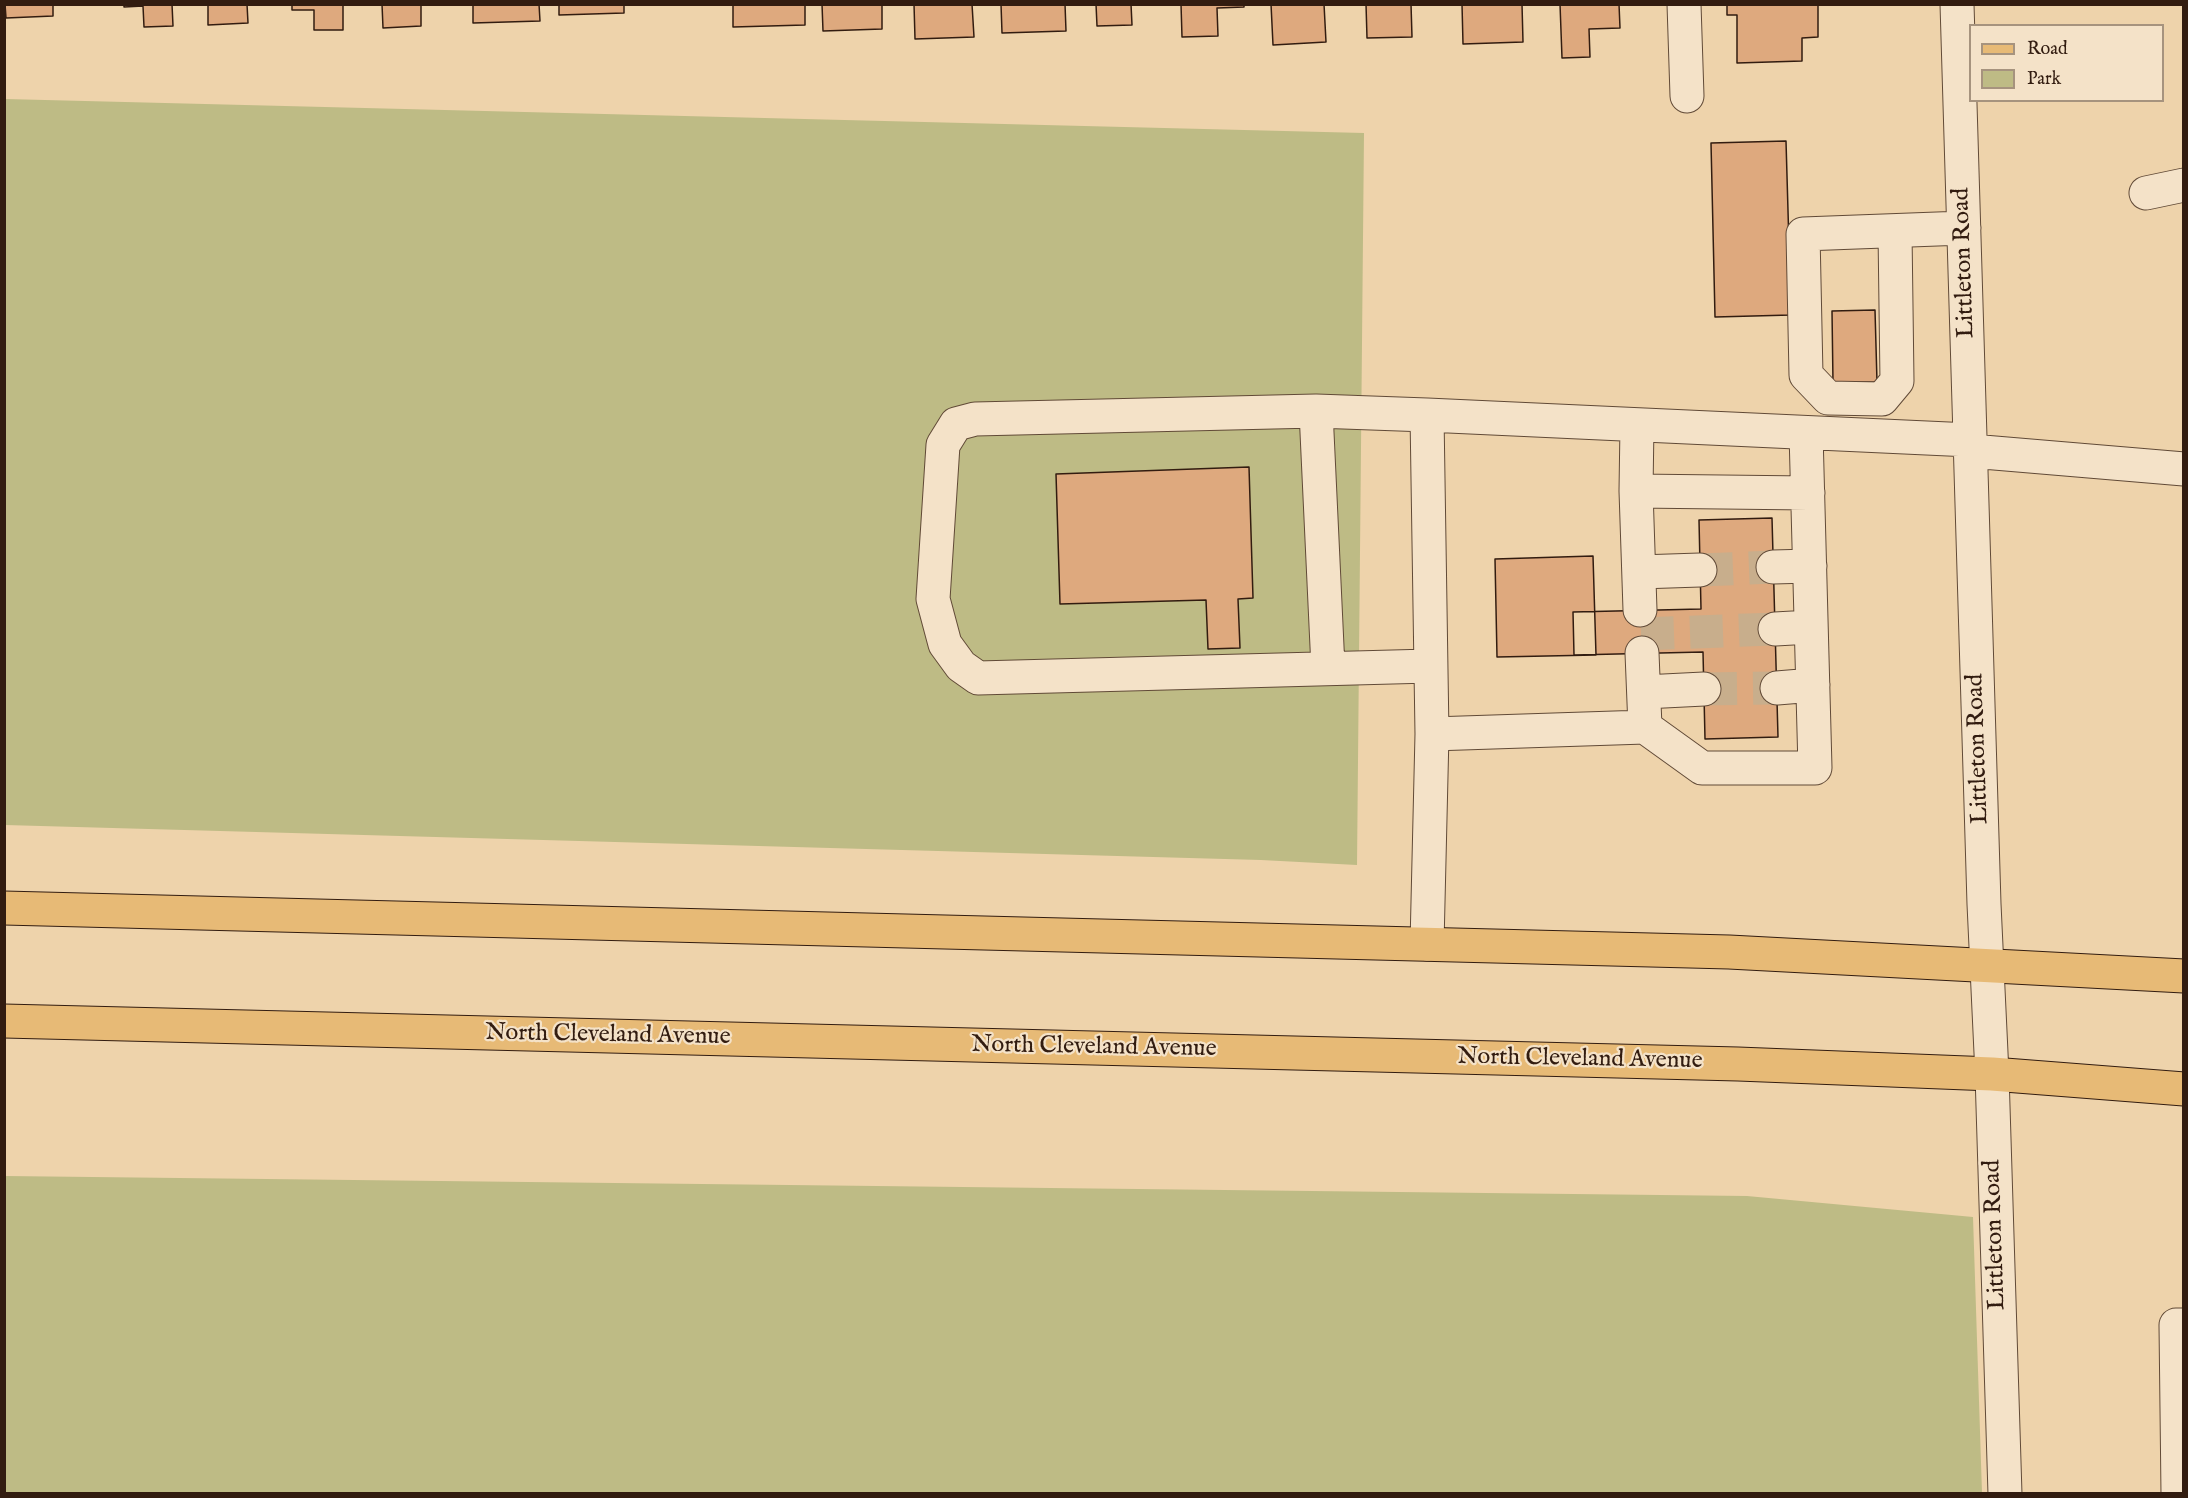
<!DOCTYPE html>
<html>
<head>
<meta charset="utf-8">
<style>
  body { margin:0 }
  #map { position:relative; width:2188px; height:1498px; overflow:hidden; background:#eed3ab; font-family:"IM FELL English",serif }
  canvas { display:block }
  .frame { position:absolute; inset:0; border:6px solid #321c10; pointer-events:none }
  .legend { position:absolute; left:1969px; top:24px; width:195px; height:78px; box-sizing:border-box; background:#f4e2c8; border:2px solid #a6937e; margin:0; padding:8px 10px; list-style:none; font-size:18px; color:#321c10 }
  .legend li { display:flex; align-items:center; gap:12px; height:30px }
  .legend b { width:30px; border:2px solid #a6937e }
</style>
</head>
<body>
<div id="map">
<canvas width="2188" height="1498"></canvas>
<div class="frame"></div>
<ul class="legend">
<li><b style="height:8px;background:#e7ba76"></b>Road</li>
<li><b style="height:16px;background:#bebb85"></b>Park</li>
</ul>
</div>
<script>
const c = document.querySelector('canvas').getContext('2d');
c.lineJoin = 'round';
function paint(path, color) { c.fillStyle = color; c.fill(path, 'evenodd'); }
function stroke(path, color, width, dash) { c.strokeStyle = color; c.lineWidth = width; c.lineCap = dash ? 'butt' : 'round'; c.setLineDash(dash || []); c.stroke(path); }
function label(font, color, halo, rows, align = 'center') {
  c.font = font + ' "IM FELL English",serif'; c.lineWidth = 4.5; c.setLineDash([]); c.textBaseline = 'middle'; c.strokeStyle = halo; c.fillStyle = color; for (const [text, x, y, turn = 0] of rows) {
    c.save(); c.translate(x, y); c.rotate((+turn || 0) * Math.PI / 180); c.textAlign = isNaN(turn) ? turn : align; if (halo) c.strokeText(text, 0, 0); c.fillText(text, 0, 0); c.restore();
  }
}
paint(new Path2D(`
  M 5,99 L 1364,133 L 1357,865 L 1261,860 L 5,825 Z
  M 5,1176 L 1747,1196 L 1973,1217 L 1982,1493 L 5,1493 Z`), '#bebb85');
const building = new Path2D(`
  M 5,4 L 53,4 L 53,16 L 6,18 Z
  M 124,4 L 172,4 L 173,26 L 144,27 L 143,6 L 124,7 Z
  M 208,4 L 247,4 L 248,23 L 208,25 Z
  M 292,4 L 343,4 L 343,30 L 314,30 L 314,10 L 292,10 Z
  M 382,4 L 421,4 L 421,26 L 383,28 Z
  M 473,4 L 539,4 L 540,21 L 473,23 Z
  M 559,4 L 624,4 L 624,13 L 559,15 Z
  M 733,4 L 805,4 L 805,25 L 733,27 Z
  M 822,4 L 882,4 L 882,29 L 823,31 Z
  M 914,4 L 972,4 L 974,37 L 915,39 Z
  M 1001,4 L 1065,4 L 1066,31 L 1002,33 Z
  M 1096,4 L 1131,4 L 1132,25 L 1097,26 Z
  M 1181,4 L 1244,4 L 1244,7 L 1217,8 L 1218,36 L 1182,37 Z
  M 1271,4 L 1324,4 L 1326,42 L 1273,45 Z
  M 1366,4 L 1411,4 L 1412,37 L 1367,38 Z
  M 1462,4 L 1522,4 L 1523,42 L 1463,44 Z
  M 1560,4 L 1619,4 L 1620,28 L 1589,29 L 1590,57 L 1562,58 Z
  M 1727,4 L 1818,4 L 1818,37 L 1802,38 L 1802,61 L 1737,63 L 1737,15 L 1727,15 Z
  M 1786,141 L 1791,315 L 1715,317 L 1711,143 Z
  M 1875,310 L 1877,382 L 1833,383 L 1832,311 Z
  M 1249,467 L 1253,598 L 1238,599 L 1240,648 L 1208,649 L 1206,600 L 1060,604 L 1056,474 Z
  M 1772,518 L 1778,737 L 1705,739 L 1703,652 L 1574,655 L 1573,612 L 1701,609 L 1699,520 Z
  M 1593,556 L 1596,655 L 1497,657 L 1495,559 Z`);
paint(building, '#dea97e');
stroke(building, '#321c10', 1.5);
stroke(new Path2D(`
  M 1700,570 L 1773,567
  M 1641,634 L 1775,629
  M 1704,689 L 1777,688`), '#c8ae8c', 33, [33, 16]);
const minor = new Path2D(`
  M 1684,4 L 1687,96
  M 1957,4 L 1984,904 L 1992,1074 L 2005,1494
  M 2146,193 L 2184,185
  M 1895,232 L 1897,381 L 1882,399 L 1828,398 L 1806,375 L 1803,234 L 1964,228
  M 1316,411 L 1427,415
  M 1971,451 L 2184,469
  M 1636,491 L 1637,425
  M 1773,567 L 1810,566
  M 1639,572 L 1700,570
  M 1640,610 L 1636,491 L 1808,493
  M 1775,629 L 1811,627
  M 1642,653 L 1645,727
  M 1328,668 L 1316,411 L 975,419 L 956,424 L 943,445 L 933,599 L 945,644 L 961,666 L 978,678 L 1430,666
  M 1777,688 L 1813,685
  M 1644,692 L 1704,689
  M 1432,734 L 1645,727 L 1702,768 L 1815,768 L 1806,433
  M 1427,944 L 1432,734 L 1427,415 L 1970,440
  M 2178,1494 L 2176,1325 L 2184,1325`);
const major = new Path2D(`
  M 4,908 L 1729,952 L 2184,976
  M 4,1021 L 1738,1064 L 1992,1074 L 2184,1089`);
stroke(minor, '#614a37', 35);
stroke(major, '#321c10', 35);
stroke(minor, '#f4e2c8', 33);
stroke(major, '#e7ba76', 33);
label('24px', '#321c10', '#f4e2c8', [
  ["Littleton Road",1965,263,-92],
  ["Littleton Road",1979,749,-92],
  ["North Cleveland Avenue",608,1036,1],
  ["North Cleveland Avenue",1094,1048,1],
  ["North Cleveland Avenue",1580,1060,1],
  ["Littleton Road",1996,1235,-92]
]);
</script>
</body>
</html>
